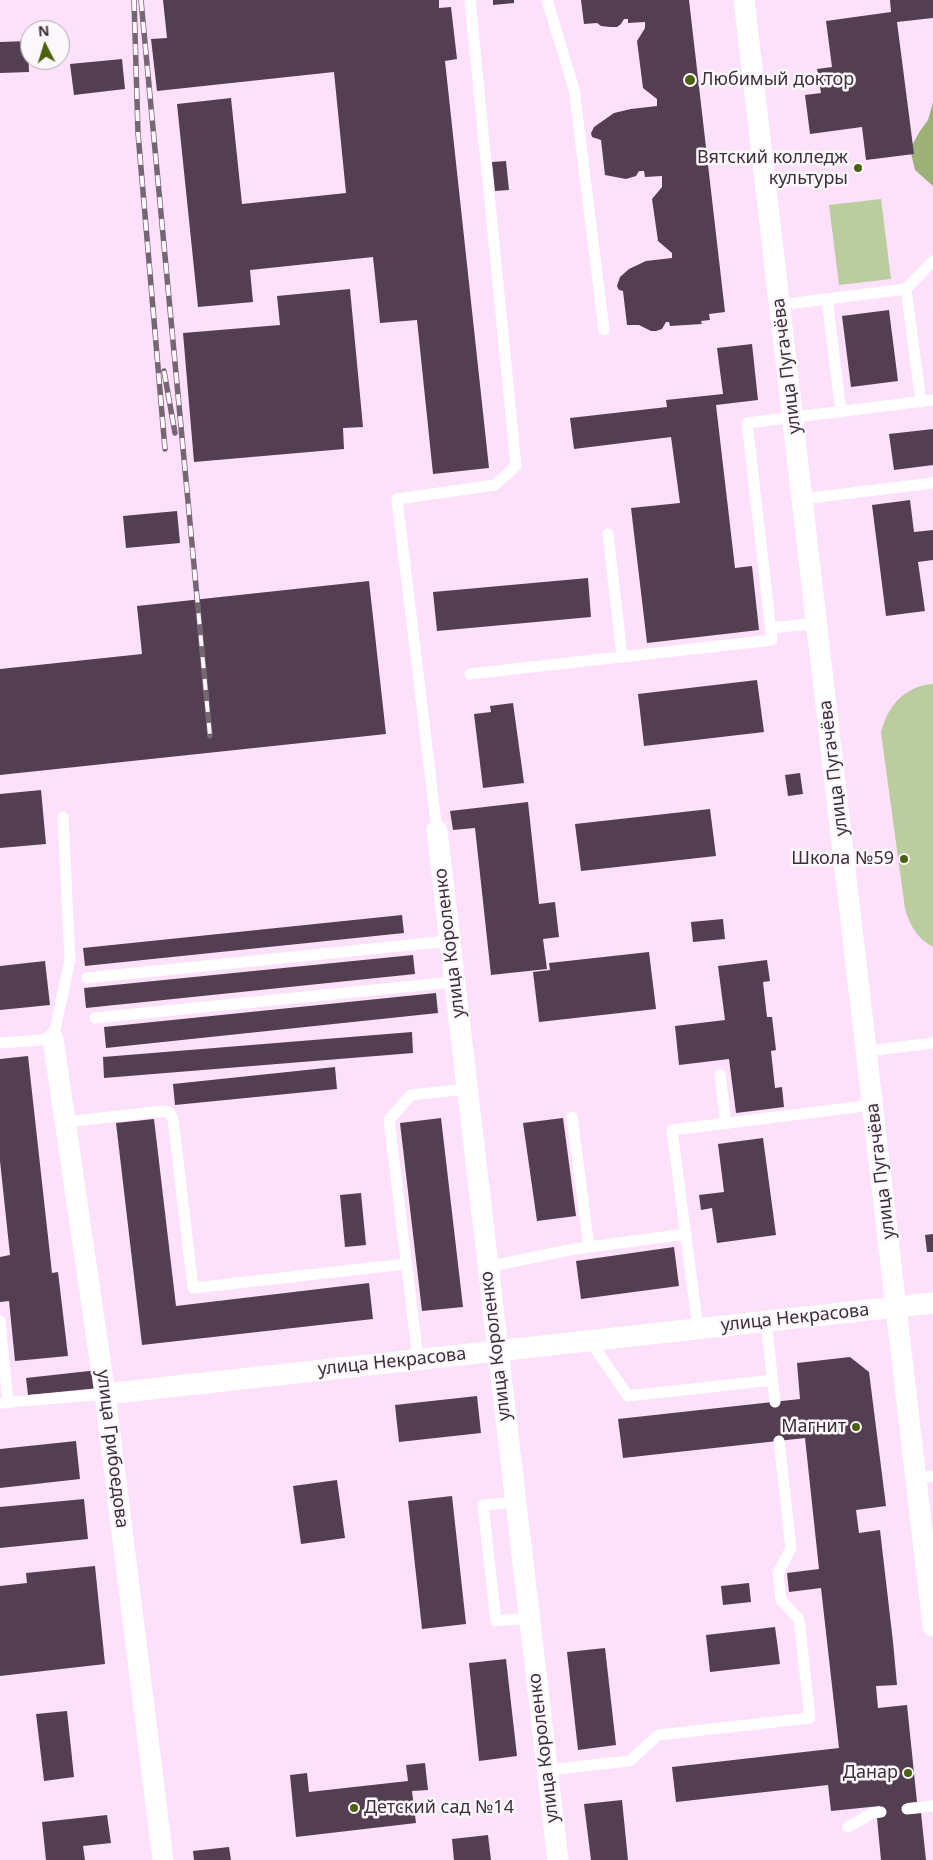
<!DOCTYPE html>
<html>
<head>
<meta charset="utf-8">
<style>
  body { margin:0 }
  #map { position:relative; width:933px; height:1860px; overflow:hidden; background:#fde1fa; font-family:"Noto Sans",sans-serif }
  canvas { display:block }
  .north { position:absolute; left:20px; top:20px; width:50px; height:50px; box-sizing:border-box; background:#fcf7fb; border:1px solid #afa7ad; border-radius:50%; rotate:355deg; font-size:14px; font-weight:700; line-height:20px; text-align:center; color:#3b3039 }
  .north::after { content:''; display:block; margin:auto; width:18px; height:22px; background:#4a610d; clip-path:polygon(50% 0,100% 100%,50% 72%,0 100%) }
</style>
</head>
<body>
<div id="map">
<canvas width="933" height="1860"></canvas>
<div class="north">N</div>
</div>
<script>
const c = document.querySelector('canvas').getContext('2d');
c.lineJoin = 'round';
function paint(path, color) { c.fillStyle = color; c.fill(path, 'evenodd'); }
function stroke(path, color, width, dash) { c.strokeStyle = color; c.lineWidth = width; c.lineCap = dash ? 'butt' : 'round'; c.setLineDash(dash || []); c.stroke(path); }
function label(font, color, halo, rows, align = 'center') {
  c.font = font + ' "Noto Sans",sans-serif'; c.lineWidth = 5; c.setLineDash([]); c.textBaseline = 'middle'; c.strokeStyle = halo; c.fillStyle = color; for (const [text, x, y, turn = 0] of rows) {
    c.save(); c.translate(x, y); c.rotate((+turn || 0) * Math.PI / 180); c.textAlign = isNaN(turn) ? turn : align; if (halo) c.strokeText(text, 0, 0); c.fillText(text, 0, 0); c.restore();
  }
}
paint(new Path2D(`
  M 881,199 L 891,279 L 839,285 L 829,205 Z
  M 933,684 L 933,947 C 918,939 910,926 905,909 L 881,733 C 887,707 904,686 933,684 Z`), '#bbcc9f');
paint(new Path2D(`
  M 933,102 L 933,186 L 915,170 L 910,149 L 920,131 L 928,120 Z`), '#9cb178');
paint(new Path2D(`
  M 163,0 L 439,0 L 439,8 L 451,7 L 457,59 L 445,61 L 489,468 L 433,474 L 417,320 L 380,323 L 373,257 L 250,270 L 253,302 L 198,307 L 177,104 L 231,98 L 242,204 L 346,193 L 334,72 L 157,91 L 151,39 L 167,38 Z
  M 493,0 L 514,0 L 514,3 L 493,5 Z
  M 581,0 L 689,0 L 725,312 L 709,314 L 710,320 L 701,321 L 702,324 L 670,326 L 669,322 L 666,322 L 662,329 L 656,331 L 651,331 L 639,325 L 627,325 L 623,291 L 619,290 L 617,286 L 620,277 L 629,269 L 646,261 L 672,258 L 672,253 L 658,241 L 652,199 L 662,187 L 662,176 L 645,177 L 644,171 L 639,171 L 636,176 L 626,179 L 605,175 L 601,140 L 592,137 L 591,133 L 594,127 L 614,113 L 631,109 L 657,106 L 657,99 L 643,88 L 637,41 L 645,28 L 645,22 L 628,23 L 628,19 L 624,19 L 621,24 L 617,27 L 610,27 L 601,26 L 597,23 L 584,24 Z
  M 890,0 L 933,0 L 933,18 L 897,22 L 914,154 L 866,160 L 862,127 L 810,134 L 805,95 L 821,93 L 817,69 L 832,67 L 826,21 L 891,12 Z
  M 28,41 L 29,72 L 0,73 L 0,42 Z
  M 122,59 L 125,89 L 74,95 L 70,64 Z
  M 506,161 L 509,190 L 495,191 L 492,162 Z
  M 350,289 L 363,427 L 343,428 L 344,449 L 194,462 L 183,333 L 280,325 L 277,296 Z
  M 889,310 L 898,381 L 851,387 L 842,316 Z
  M 752,344 L 758,400 L 716,405 L 735,568 L 752,566 L 759,630 L 647,643 L 631,508 L 680,503 L 671,437 L 574,449 L 570,418 L 667,407 L 666,400 L 723,394 L 717,348 Z
  M 933,429 L 933,465 L 894,470 L 889,434 Z
  M 910,500 L 914,532 L 933,530 L 933,560 L 918,562 L 925,611 L 886,616 L 872,505 Z
  M 177,511 L 180,543 L 126,548 L 123,516 Z
  M 588,578 L 591,617 L 437,631 L 433,592 Z
  M 369,581 L 386,734 L 0,775 L 0,669 L 142,654 L 137,606 Z
  M 757,680 L 764,732 L 644,746 L 638,694 Z
  M 513,703 L 524,783 L 483,788 L 474,714 L 491,712 L 490,706 Z
  M 800,773 L 803,794 L 788,796 L 785,775 Z
  M 41,790 L 46,844 L 0,848 L 0,794 Z
  M 528,802 L 539,904 L 555,902 L 559,937 L 543,939 L 547,969 L 491,975 L 475,828 L 453,830 L 450,811 Z
  M 710,809 L 716,856 L 581,871 L 575,824 Z
  M 402,915 L 404,933 L 85,966 L 83,948 Z
  M 723,919 L 725,939 L 693,942 L 691,922 Z
  M 649,952 L 656,1009 L 539,1022 L 533,972 L 550,970 L 549,963 Z
  M 413,955 L 415,974 L 86,1008 L 84,988 Z
  M 767,960 L 770,981 L 763,982 L 767,1017 L 772,1017 L 776,1050 L 771,1051 L 775,1088 L 782,1087 L 784,1107 L 736,1113 L 729,1059 L 679,1065 L 675,1026 L 725,1020 L 718,966 Z
  M 45,961 L 50,1005 L 0,1010 L 0,966 Z
  M 436,993 L 438,1013 L 106,1048 L 104,1027 Z
  M 412,1032 L 413,1053 L 104,1078 L 103,1057 Z
  M 28,1056 L 52,1273 L 58,1272 L 68,1356 L 15,1361 L 9,1301 L 0,1302 L 0,1257 L 10,1255 L 0,1161 L 0,1059 Z
  M 335,1067 L 337,1089 L 175,1105 L 173,1084 Z
  M 441,1118 L 463,1307 L 422,1311 L 400,1123 Z
  M 563,1118 L 576,1216 L 537,1221 L 523,1123 Z
  M 154,1119 L 176,1306 L 369,1283 L 373,1319 L 142,1345 L 116,1123 Z
  M 763,1138 L 776,1235 L 717,1243 L 712,1208 L 701,1210 L 699,1195 L 724,1192 L 718,1144 Z
  M 361,1193 L 366,1245 L 345,1247 L 340,1195 Z
  M 933,1234 L 933,1252 L 927,1252 L 925,1235 Z
  M 674,1247 L 679,1286 L 581,1299 L 576,1261 Z
  M 850,1357 L 869,1372 L 886,1506 L 856,1510 L 859,1533 L 880,1530 L 893,1642 L 897,1685 L 876,1686 L 878,1708 L 907,1705 L 917,1802 L 907,1803 L 907,1809 L 908,1814 L 921,1813 L 926,1860 L 881,1860 L 877,1818 L 881,1817 L 880,1806 L 831,1811 L 828,1785 L 676,1802 L 672,1767 L 839,1748 L 821,1588 L 789,1592 L 787,1573 L 819,1569 L 805,1438 L 623,1458 L 618,1419 L 800,1399 L 797,1363 Z
  M 98,1370 L 99,1388 L 28,1395 L 26,1378 Z
  M 477,1396 L 481,1433 L 399,1442 L 395,1405 Z
  M 76,1441 L 80,1479 L 0,1488 L 0,1449 Z
  M 337,1480 L 345,1538 L 301,1544 L 293,1486 Z
  M 452,1496 L 466,1624 L 422,1629 L 408,1501 Z
  M 84,1499 L 88,1539 L 0,1548 L 0,1507 Z
  M 95,1566 L 105,1664 L 0,1676 L 0,1586 L 27,1583 L 26,1573 Z
  M 749,1583 L 751,1602 L 723,1605 L 721,1586 Z
  M 775,1627 L 780,1664 L 710,1672 L 706,1635 Z
  M 605,1648 L 616,1745 L 578,1750 L 567,1652 Z
  M 506,1659 L 517,1756 L 479,1761 L 469,1663 Z
  M 67,1711 L 74,1777 L 44,1781 L 36,1714 Z
  M 425,1763 L 428,1790 L 412,1791 L 416,1823 L 296,1837 L 290,1775 L 307,1773 L 309,1792 L 408,1781 L 406,1765 Z
  M 622,1800 L 628,1860 L 591,1860 L 584,1804 Z
  M 107,1815 L 111,1843 L 83,1846 L 85,1860 L 46,1860 L 42,1822 Z
  M 488,1835 L 491,1860 L 454,1860 L 452,1839 Z
  M 229,1847 L 231,1860 L 194,1860 L 193,1851 Z`), '#543e52');
stroke(new Path2D(`
  M 547,0 L 574,89 L 604,330
  M 906,289 L 933,261
  M 827,299 L 841,412
  M 779,305 L 906,289 L 921,402
  M 802,499 L 933,483
  M 608,534 L 622,656
  M 771,628 L 817,623
  M 470,674 L 772,640 L 747,423 L 933,400
  M 437,831 L 397,499 L 495,485 L 516,466 L 470,0
  M 87,978 L 449,941
  M 95,1018 L 454,982
  M 0,1043 L 53,1039 L 70,960 L 63,817
  M 867,1051 L 933,1043
  M 720,1075 L 726,1124
  M 572,1117 L 589,1247
  M 66,1122 L 163,1111 L 169,1112 L 173,1119 L 193,1288 L 406,1264
  M 487,1267 L 574,1249 L 686,1234
  M 0,1321 L 8,1403
  M 766,1321 L 775,1402
  M 698,1329 L 672,1130 L 873,1105
  M 590,1341 L 628,1396 L 773,1380
  M 418,1359 L 389,1120 L 411,1095 L 466,1089
  M 0,1403 L 105,1394
  M 916,1478 L 933,1476
  M 515,1502 L 483,1505 L 496,1621 L 529,1618
  M 547,1770 L 630,1761 L 658,1735 L 810,1718 L 799,1619 L 781,1600 L 778,1573 L 791,1548 L 779,1441
  M 907,1809 L 933,1806
  M 848,1827 L 873,1813 L 881,1812`), '#fff', 11);
stroke(new Path2D(`
  M 744,0 L 933,1626
  M 437,831 L 558,1860
  M 53,1039 L 105,1394 L 163,1860
  M 105,1394 L 933,1303`), '#fff', 21);
const rail = new Path2D(`
  M 134,0 L 138,133 L 165,449
  M 141,0 L 210,736
  M 164,371 L 175,433`);
stroke(rail, '#766674', 5.5);
stroke(rail, '#fcf7fb', 4, [11]);
for (const [x, y, r, color] of [
  [690,80,6,"#4a610d"],
  [858,168,5,"#4a610d"],
  [904,859,5,"#4a610d"],
  [856,1427,5,"#4a610d"],
  [908,1773,5,"#4a610d"],
  [354,1808,5,"#4a610d"]
]) { const dot = new Path2D(); dot.arc(x, y, r, 0, 2 * Math.PI); c.fillStyle = color; c.fill(dot); stroke(dot, '#fcf7fb', 2); }
label('18px', '#3b3039', '#fcf7fb', [
  ["Любимый доктор",701,80,"left"],
  ["Вятский колледж",848,158],
  ["культуры",848,179],
  ["Школа №59",894,859],
  ["Магнит",846,1427],
  ["Данар",898,1773],
  ["Детский сад №14",364,1808,"left"]
], 'right');
label('18px', '#3b3039', '#fcf7fb', [
  ["улица Пугачёва",787,366,-97],
  ["улица Пугачёва",834,768,-97],
  ["улица Короленко",450,943,-97],
  ["улица Пугачёва",881,1171,-97],
  ["улица Некрасова",795,1318,-6],
  ["улица Короленко",496,1346,-97],
  ["улица Некрасова",392,1362,-6],
  ["улица Грибоедова",112,1449,83],
  ["улица Короленко",544,1748,-97]
]);
</script>
</body>
</html>
